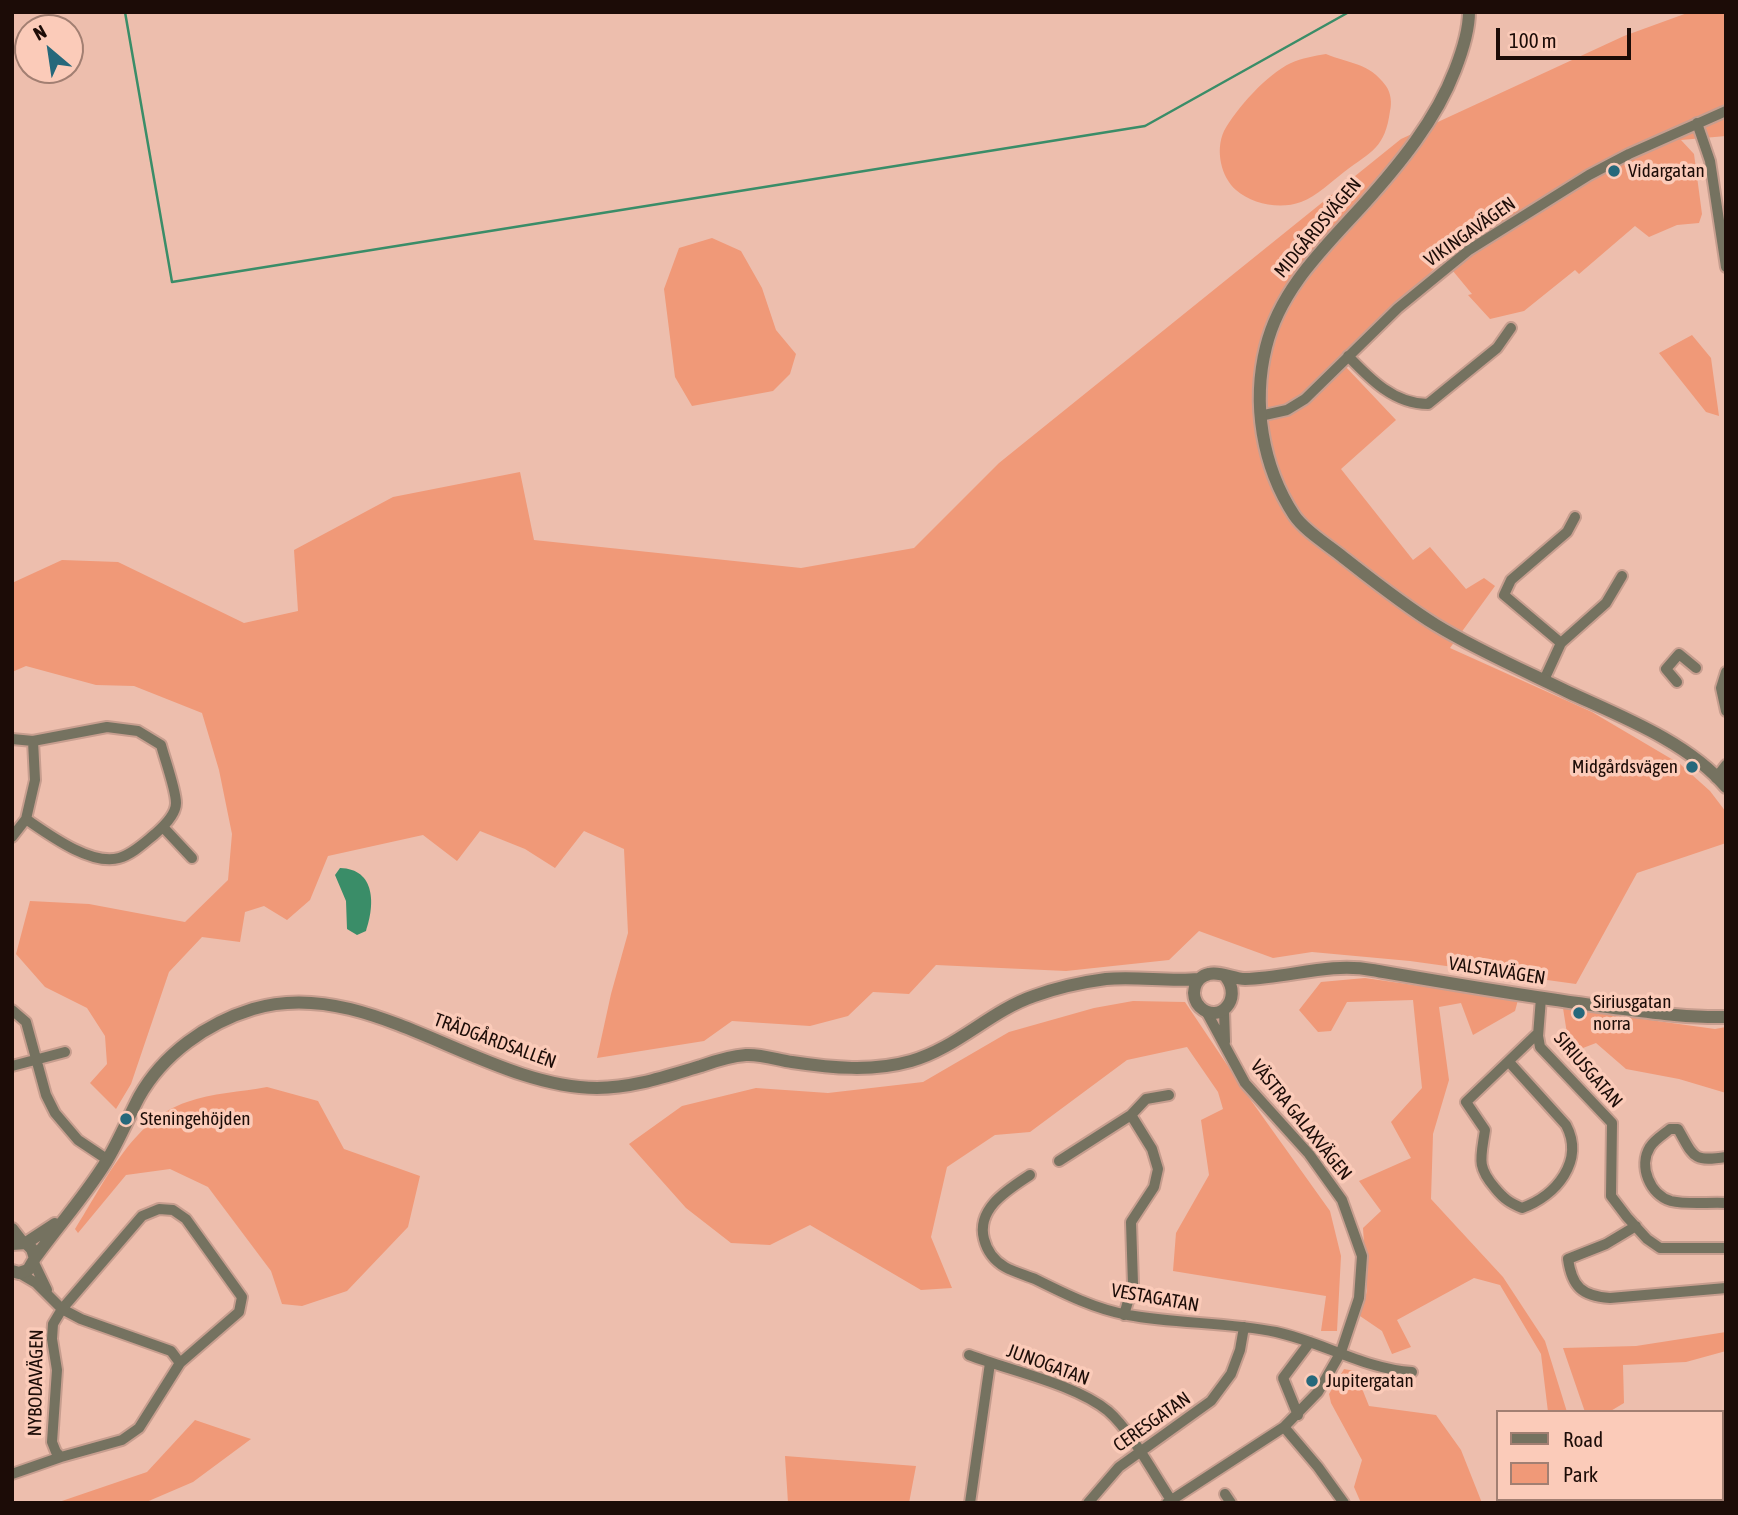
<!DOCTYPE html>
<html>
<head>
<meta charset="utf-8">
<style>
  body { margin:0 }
  #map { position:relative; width:1738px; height:1515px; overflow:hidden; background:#edbead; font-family:"Asap Condensed",sans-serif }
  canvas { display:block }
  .frame { position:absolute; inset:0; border:14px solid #1c0c07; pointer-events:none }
  .legend { position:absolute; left:1496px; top:1410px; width:228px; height:91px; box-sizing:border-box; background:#fbcbb9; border:2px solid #a27f72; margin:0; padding:9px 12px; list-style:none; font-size:21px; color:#1c0c07 }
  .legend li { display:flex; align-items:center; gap:14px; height:35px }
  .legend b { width:35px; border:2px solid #a27f72 }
  .north { position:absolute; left:14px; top:14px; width:70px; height:70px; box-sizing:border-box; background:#fbcbb9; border:2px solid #a27f72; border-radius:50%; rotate:331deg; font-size:19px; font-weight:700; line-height:28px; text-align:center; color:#1c0c07 }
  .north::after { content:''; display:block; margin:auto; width:24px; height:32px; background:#26687b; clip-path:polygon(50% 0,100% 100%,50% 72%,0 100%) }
  .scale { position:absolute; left:1496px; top:28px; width:135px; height:32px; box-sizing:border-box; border:4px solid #1c0c07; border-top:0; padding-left:9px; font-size:21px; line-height:24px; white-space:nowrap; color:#1c0c07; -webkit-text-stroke:5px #fbcbb9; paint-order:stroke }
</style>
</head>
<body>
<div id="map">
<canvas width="1738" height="1515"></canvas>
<div class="frame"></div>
<ul class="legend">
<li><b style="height:9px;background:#757260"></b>Road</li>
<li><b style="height:19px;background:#f09978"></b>Park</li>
</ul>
<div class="north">N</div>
<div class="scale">100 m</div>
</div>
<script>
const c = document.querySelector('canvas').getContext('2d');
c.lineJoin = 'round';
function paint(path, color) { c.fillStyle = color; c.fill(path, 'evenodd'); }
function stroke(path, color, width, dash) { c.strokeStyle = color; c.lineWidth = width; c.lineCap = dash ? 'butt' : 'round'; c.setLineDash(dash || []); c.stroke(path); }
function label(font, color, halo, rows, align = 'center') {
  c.font = font + ' "Asap Condensed",sans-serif'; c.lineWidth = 7; c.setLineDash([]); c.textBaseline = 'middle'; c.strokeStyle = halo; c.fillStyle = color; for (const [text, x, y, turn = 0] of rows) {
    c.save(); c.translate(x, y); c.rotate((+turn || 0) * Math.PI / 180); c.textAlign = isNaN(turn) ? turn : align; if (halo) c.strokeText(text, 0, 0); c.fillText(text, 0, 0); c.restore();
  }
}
paint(new Path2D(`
  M 1690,12 L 1726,12 L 1726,136 L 1681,140 L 1694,154 L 1702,214 L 1699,223 L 1677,225 L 1649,237 L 1635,226 L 1579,274 L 1575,270 L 1524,311 L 1490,319 L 1468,295 L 1472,294 L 1443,259 L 1345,366 L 1396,420 L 1341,469 L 1413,560 L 1430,547 L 1466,589 L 1484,578 L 1495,586 L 1450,648 L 1592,712 L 1680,764 L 1710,791 L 1726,812 L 1726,843 L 1637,873 L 1576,984 L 1410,961 L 1312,952 L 1273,958 L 1199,931 L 1169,960 L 1066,971 L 936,965 L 909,994 L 873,992 L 848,1016 L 810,1026 L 732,1021 L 704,1041 L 597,1058 L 611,994 L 628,933 L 624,849 L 584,831 L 555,868 L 525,849 L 480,831 L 457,861 L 423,835 L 328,856 L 310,900 L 287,920 L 264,906 L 245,912 L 240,942 L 202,937 L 169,972 L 131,1084 L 116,1109 L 90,1083 L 107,1064 L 105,1036 L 87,1008 L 45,987 L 16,954 L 30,901 L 89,904 L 185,922 L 228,880 L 232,834 L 219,770 L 202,713 L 134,686 L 96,685 L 26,666 L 12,672 L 12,583 L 62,560 L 118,562 L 244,623 L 298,611 L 294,550 L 393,497 L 520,472 L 534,540 L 801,568 L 914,548 L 999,463 L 1401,139 L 1624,36 Z
  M 1326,54 C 1349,64 1369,62 1386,86 C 1391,93 1392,103 1390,111 C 1385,148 1372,151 1344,172 C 1331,182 1317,196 1301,202 C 1280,210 1252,204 1236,190 C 1221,177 1215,150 1224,131 C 1236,109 1267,74 1291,63 C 1302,58 1314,56 1326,54 Z
  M 712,238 L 741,251 L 762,288 L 776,330 L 796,354 L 790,374 L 773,391 L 692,406 L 675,377 L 664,289 L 679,248 Z
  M 1692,335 L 1711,358 L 1719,416 L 1706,412 L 1659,353 Z
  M 1365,978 L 1518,1000 L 1515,1011 L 1473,1035 L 1461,1003 L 1439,1007 L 1449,1080 L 1433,1134 L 1431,1199 L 1503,1277 L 1545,1341 L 1567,1412 L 1548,1412 L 1541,1354 L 1500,1285 L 1474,1278 L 1397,1320 L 1411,1347 L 1392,1354 L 1382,1331 L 1360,1316 L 1367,1291 L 1363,1228 L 1381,1211 L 1359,1181 L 1411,1158 L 1391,1122 L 1422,1088 L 1413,1000 L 1347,1002 L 1331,1031 L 1318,1032 L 1299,1010 L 1321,982 Z
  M 1133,1001 L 1185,1002 L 1250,1099 L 1330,1211 L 1341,1256 L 1337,1331 L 1321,1331 L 1326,1296 L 1173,1271 L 1176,1233 L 1209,1175 L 1201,1120 L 1223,1109 L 1218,1092 L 1187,1047 L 1127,1060 L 1030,1132 L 995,1135 L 947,1167 L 931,1237 L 952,1288 L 921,1290 L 810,1225 L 770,1245 L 731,1243 L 686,1208 L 629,1144 L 682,1106 L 756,1088 L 828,1093 L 923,1082 L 1009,1032 L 1094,1008 Z
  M 1563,1008 L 1715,1029 L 1726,1027 L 1726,1093 L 1679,1079 L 1626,1069 L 1596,1043 L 1570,1053 Z
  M 267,1087 L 318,1101 L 344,1149 L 420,1176 L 408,1227 L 347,1291 L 302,1306 L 282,1304 L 271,1271 L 208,1187 L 170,1169 L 126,1175 L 78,1233 L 75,1229 C 104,1184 132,1120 187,1102 C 212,1093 241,1092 267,1087 Z
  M 1726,1332 L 1726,1351 L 1686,1362 L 1623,1365 L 1624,1403 L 1609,1412 L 1585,1412 L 1563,1348 L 1636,1346 Z
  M 1344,1369 L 1355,1371 L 1369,1406 L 1436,1415 L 1461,1450 L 1482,1503 L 1361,1503 L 1354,1487 L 1362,1460 L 1331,1403 L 1329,1394 Z
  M 195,1420 L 251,1439 L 193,1482 L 144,1503 L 56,1503 L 147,1472 Z
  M 785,1456 L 916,1466 L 909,1503 L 788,1503 Z`), '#f09978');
paint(new Path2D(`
  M 340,868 C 376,869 375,905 366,931 L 357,935 L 347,929 L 346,901 L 335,875 Z`), '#3a8d68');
stroke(new Path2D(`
  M 125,12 L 172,282 L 1145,126 L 1349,12`), '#3a8d68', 2.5);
const minor = new Path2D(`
  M 1697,123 L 1710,161 L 1726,267
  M 1348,356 C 1370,379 1394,404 1428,404 L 1497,348 L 1511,328
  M 1260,416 L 1287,410 L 1305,399 L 1398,308 L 1469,250 L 1589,175 L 1629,154 L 1726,111
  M 1561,643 L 1606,603 L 1622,576
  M 1726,672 L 1721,688 L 1726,711
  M 1544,680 L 1561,643 L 1504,595 L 1511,580 L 1567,532 L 1575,517
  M 1677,682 L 1666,669 L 1679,654 L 1696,668
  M 12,739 L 33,741 L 107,727 L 138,731 L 161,745 C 165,760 176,790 176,803 C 176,815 163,827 155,834 C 145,842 133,854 119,858 C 91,866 48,834 26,819
  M 1716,778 L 1726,765
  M 163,827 L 192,858
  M 12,837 L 26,819 L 35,780 L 33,741
  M 1541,998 L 1538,1036 L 1540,1047 L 1612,1123 L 1611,1196 L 1627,1217 L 1647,1239 L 1660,1248 L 1726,1248
  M 12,1010 L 26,1022 L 46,1095 L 55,1113 L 78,1140 L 108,1160
  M 1224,1010 L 1225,1042
  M 1509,1062 L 1566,1125 C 1585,1161 1556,1196 1522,1208 C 1510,1203 1504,1199 1495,1188 C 1476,1166 1481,1158 1485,1130 L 1466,1102 L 1538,1033
  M 12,1066 L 65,1052
  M 1726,1157 C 1692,1162 1694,1157 1678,1129 L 1670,1129 C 1664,1134 1654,1140 1650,1147 C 1638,1166 1650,1195 1671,1201 C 1688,1205 1708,1202 1726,1203
  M 1059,1161 L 1131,1115
  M 1030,1175 C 1009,1189 976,1208 984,1239 C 987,1251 993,1260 1005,1267 C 1014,1272 1025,1275 1035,1279 C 1065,1294 1095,1309 1128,1315 C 1177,1324 1227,1322 1276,1332 C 1322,1342 1365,1369 1412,1372
  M 159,1209 L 173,1210 L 186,1219 L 242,1297 L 239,1312 L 180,1363 L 139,1428 L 122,1440 L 61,1457 L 56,1452 L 52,1442 L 57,1370 L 52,1339 L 53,1324 L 62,1309 L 142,1216 Z
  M 1636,1226 L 1606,1244 L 1568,1259 C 1572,1287 1582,1296 1610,1298 L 1726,1288
  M 34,1263 L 47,1290
  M 19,1273 L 36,1283 L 62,1309 L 81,1319 L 171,1351 L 180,1363
  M 1124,1315 L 1133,1284 L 1131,1222 L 1154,1187 L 1158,1169 L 1152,1149 L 1131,1115 L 1146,1099 L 1169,1095
  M 969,1355 C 1011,1371 1075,1384 1108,1411 C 1132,1432 1154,1475 1173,1503
  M 1298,1415 L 1283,1378 L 1310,1342
  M 1284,1427 L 1318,1467 L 1344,1503
  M 12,1474 L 61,1457
  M 1225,1494 L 1231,1503
  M 970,1503 L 990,1363
  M 1088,1503 L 1119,1467 L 1211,1401 L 1231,1374 L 1240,1350 L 1244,1327
  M 1167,1503 L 1284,1427 L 1318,1392 L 1341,1352 L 1359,1298 L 1362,1256 L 1342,1200 L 1309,1154 L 1245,1083 L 1206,1011`);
const tertiary = new Path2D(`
  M 1469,12 C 1469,32 1462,52 1455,70 C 1436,120 1399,165 1363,205 C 1324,248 1280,289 1266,347 C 1252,403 1262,466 1294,515 C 1304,530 1325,543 1339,554 C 1371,579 1402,604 1436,625 C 1477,650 1525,671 1568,692 C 1620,716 1688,742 1726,787
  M 1226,977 C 1243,999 1219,1025 1200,1007 C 1189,996 1194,977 1209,974 C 1220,971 1234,979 1245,979 C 1288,978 1330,962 1372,970 C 1448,983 1523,996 1599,1006 C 1641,1011 1683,1018 1726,1017
  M 12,1229 L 22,1242
  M 26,1243 L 55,1224
  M 12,1244 L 26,1243 L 32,1249 L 35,1258 L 28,1270 L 19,1273 L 12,1271
  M 35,1258 C 58,1226 85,1196 106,1162 C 119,1141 128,1118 139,1097 C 163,1054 207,1023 253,1009 C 367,974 481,1087 597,1088 C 633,1088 667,1076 701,1066 C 715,1061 731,1056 746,1055 C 761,1054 778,1060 792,1062 C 832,1068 872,1072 911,1061 C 957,1048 990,1011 1034,996 C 1056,988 1083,982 1106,979 C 1137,976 1168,982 1199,979`);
stroke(minor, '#c79e8f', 14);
stroke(tertiary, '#c79e8f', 16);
stroke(minor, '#757260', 10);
stroke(tertiary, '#757260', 12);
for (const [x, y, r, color] of [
  [1614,171,7,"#26687b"],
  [1692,767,7,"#26687b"],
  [1579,1013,7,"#26687b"],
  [126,1119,7,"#26687b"],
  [1312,1381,7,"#26687b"]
]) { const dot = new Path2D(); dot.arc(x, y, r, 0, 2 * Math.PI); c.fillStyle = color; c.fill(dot); stroke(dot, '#fbcbb9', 2.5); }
label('19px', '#1c0c07', '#fbcbb9', [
  ["Vidargatan",1628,171],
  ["Midgårdsvägen",1678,767,"right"],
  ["Siriusgatan",1593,1002],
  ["norra",1593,1024],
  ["Steningehöjden",140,1119],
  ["Jupitergatan",1326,1381]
], 'left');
label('19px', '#1c0c07', '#fbcbb9', [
  ["MIDGÅRDSVÄGEN",1318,228,-50],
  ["VIKINGAVÄGEN",1470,232,-35],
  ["VALSTAVÄGEN",1497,971,9],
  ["TRÄDGÅRDSALLÉN",495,1041,20],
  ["SIRIUSGATAN",1588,1070,49],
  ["VÄSTRA GALAXVÄGEN",1301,1120,51],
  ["VESTAGATAN",1155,1298,10],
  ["JUNOGATAN",1048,1365,20],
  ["NYBODAVÄGEN",36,1383,-89],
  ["CERESGATAN",1152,1422,-35]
]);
</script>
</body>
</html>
